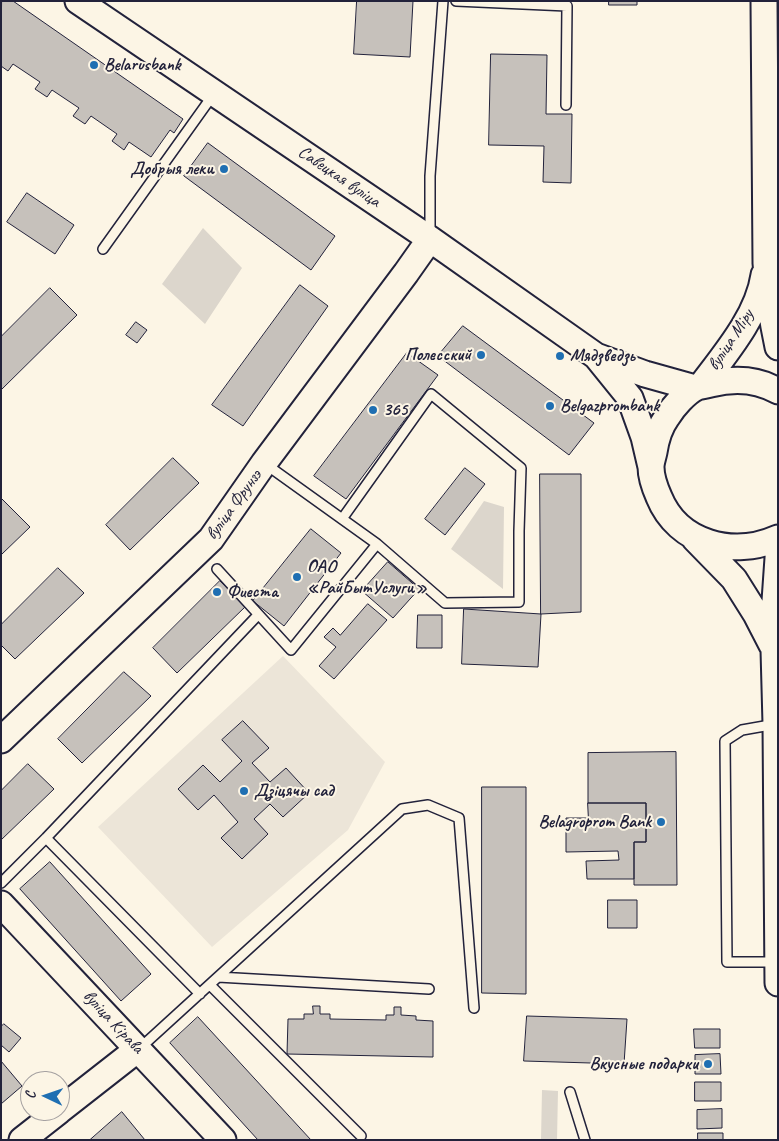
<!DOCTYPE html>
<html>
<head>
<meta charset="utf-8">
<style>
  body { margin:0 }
  #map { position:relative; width:779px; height:1141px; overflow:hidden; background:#fcf5e5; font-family:Caveat,sans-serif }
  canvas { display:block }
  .frame { position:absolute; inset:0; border:2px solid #22223b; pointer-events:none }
  .north { position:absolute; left:20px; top:1071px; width:50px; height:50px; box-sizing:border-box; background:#fcf5e5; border:1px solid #a5a1a1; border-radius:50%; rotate:273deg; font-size:14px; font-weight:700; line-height:20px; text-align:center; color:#22223b }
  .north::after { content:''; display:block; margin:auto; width:18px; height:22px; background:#1f6fb2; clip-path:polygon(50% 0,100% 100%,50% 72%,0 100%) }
</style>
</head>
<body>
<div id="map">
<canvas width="779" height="1141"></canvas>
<div class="frame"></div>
<div class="north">С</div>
</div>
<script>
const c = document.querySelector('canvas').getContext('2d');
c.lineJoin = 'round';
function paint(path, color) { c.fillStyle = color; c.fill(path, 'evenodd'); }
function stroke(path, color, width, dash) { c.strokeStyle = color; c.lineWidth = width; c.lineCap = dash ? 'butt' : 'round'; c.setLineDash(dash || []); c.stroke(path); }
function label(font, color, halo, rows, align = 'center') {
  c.font = font + ' Caveat,sans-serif'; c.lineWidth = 4; c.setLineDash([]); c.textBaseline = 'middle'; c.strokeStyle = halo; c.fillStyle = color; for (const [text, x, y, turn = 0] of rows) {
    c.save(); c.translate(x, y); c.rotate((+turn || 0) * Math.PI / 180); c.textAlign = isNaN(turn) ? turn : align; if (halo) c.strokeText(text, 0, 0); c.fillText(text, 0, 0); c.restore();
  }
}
paint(new Path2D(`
  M 283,656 L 385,762 L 348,830 L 212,947 L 98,827 Z`), '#ece5d8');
paint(new Path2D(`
  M 203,228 L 242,268 L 205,324 L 162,284 Z
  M 484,501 L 504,507 L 503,589 L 451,549 Z
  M 542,1090 L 558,1091 L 557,1140 L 541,1140 Z`), '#dcd6cc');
const building = new Path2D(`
  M 2,1 L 13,1 L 183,119 L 174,133 L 170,130 L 151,157 L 129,142 L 124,150 L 112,141 L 117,134 L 91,116 L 85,124 L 73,116 L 79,108 L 52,90 L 47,97 L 35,89 L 40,82 L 13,64 L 8,71 L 1,66 Z
  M 357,1 L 413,1 L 410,57 L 354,54 Z
  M 609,1 L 637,1 L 637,5 L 609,5 Z
  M 491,54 L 547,55 L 546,114 L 572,114 L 571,183 L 543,182 L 544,146 L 489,145 Z
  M 208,143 L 335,236 L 311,270 L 184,176 Z
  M 27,193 L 74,225 L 55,254 L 7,222 Z
  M 300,285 L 328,306 L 243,426 L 212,405 Z
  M 50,288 L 77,315 L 1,390 L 1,337 Z
  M 136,322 L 147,330 L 137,343 L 126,335 Z
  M 463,326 L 594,423 L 569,455 L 438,356 Z
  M 407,353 L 438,375 L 346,499 L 314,476 Z
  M 173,458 L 199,483 L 130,550 L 106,525 Z
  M 465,468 L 485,484 L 445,535 L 425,519 Z
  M 540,474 L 581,474 L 581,612 L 541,614 Z
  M 1,498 L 30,527 L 1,555 Z
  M 311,529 L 341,553 L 284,626 L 253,601 Z
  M 388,562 L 419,589 L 393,618 L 362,591 Z
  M 58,568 L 84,593 L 15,659 L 1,645 L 1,625 Z
  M 220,581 L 246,606 L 177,673 L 153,648 Z
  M 368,604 L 387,620 L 334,679 L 319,666 L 336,647 L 324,637 L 333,628 L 340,635 Z
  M 464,609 L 541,614 L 538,667 L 462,664 Z
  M 418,615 L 442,615 L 442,648 L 417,648 Z
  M 124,672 L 151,696 L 82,763 L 58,739 Z
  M 243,721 L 269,748 L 252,763 L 270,782 L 286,768 L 309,793 L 283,817 L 270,804 L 254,819 L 268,834 L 242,859 L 221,838 L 238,822 L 214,795 L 198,810 L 178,789 L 203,765 L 220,782 L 242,761 L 222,740 Z
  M 676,752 L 677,885 L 634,885 L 634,842 L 646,842 L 646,803 L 588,803 L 588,753 Z
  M 28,764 L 54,789 L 1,840 L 1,791 Z
  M 482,787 L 526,787 L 526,994 L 482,993 Z
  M 588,803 L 646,803 L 646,842 L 634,842 L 634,879 L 587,879 L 586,861 L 619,860 L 618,851 L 566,852 L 566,818 L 588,818 Z
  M 50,862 L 151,974 L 121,1001 L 20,889 Z
  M 608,900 L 637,900 L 637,928 L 608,928 Z
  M 313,1006 L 320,1006 L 320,1014 L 330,1014 L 330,1019 L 386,1020 L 386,1015 L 394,1015 L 394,1007 L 401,1007 L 401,1015 L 416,1016 L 416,1020 L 433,1021 L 433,1057 L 287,1054 L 288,1019 L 304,1019 L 304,1014 L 313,1014 Z
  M 527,1016 L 627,1019 L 624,1064 L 524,1061 Z
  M 198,1017 L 311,1140 L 258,1140 L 170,1043 Z
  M 4,1024 L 21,1038 L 9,1052 L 1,1045 L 1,1027 Z
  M 694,1029 L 720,1029 L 720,1048 L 695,1048 Z
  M 720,1054 L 721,1074 L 695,1074 L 695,1055 Z
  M 1,1061 L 22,1086 L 1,1104 Z
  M 695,1082 L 721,1082 L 721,1101 L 695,1101 Z
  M 722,1109 L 722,1128 L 697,1129 L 697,1110 Z
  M 122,1112 L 145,1140 L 90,1140 Z
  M 698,1133 L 723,1133 L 723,1140 L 698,1140 Z`);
paint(building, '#c6c1bb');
stroke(building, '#22223b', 1);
const lane = new Path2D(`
  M 456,1 L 567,6 L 566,105
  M 430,236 L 430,176 L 443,1
  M 103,249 L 213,95
  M 264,463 L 377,544 L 445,603 L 519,602 L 519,531 L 521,468 L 431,394 L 342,519
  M 217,569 L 291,650 L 377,544
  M 776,724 L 742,730 L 725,741 L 727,962 L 777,962
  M 46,838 L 200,994
  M 1,883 L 46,838 L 258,615
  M 218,977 L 429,989
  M 210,985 L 361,1136
  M 139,1049 L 402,809 L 428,805 L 459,818 L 474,1008
  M 570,1092 L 585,1140`);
const secondary = new Path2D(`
  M 78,1 L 430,239 L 596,356 L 630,398 L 644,437 L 651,467
  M 764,1 L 766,263 C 768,291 772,319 778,347
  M 596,356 L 645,374 L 695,388
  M 701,386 C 725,354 758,316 764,275
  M 778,391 C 757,379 734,378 711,384 C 707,385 701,386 697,387 C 686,392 673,407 667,417 C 659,428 656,439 654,452 C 653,457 651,462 651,467 C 651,477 655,488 659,497 C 678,544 733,558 778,538
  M 695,539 L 734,579 L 756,614 L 772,645
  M 778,558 L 775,601 L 774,650 L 776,724 L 778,983
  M 1,740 L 211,539 L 264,463 L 406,273 L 430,239
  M 1,904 L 223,1140
  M 60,1110 L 138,1049
  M 22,1140 L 59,1111`);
stroke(lane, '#22223b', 12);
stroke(secondary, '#22223b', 29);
stroke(lane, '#fcf5e5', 9);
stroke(secondary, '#fcf5e5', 25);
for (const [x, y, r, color] of [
  [94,65,5,"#1f6fb2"],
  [224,169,5,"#1f6fb2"],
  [481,355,5,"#1f6fb2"],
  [560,356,5,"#1f6fb2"],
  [550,406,5,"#1f6fb2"],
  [373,410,5,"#1f6fb2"],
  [297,577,5,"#1f6fb2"],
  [217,592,5,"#1f6fb2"],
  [244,791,5,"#1f6fb2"],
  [661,822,5,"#1f6fb2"],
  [708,1064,5,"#1f6fb2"]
]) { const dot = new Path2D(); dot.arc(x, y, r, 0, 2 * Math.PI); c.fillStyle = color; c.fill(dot); stroke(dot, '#fcf5e5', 2); }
label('bold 18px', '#22223b', '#fcf5e5', [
  ["Belarusbank",104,65],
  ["Добрыя леки",214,169,"right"],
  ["Полесский",471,355,"right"],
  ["Мядзведзь",570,356],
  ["Belgazprombank",560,406],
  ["365",383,410],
  ["ОАО",307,567],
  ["«РайБытУслуги»",307,588],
  ["Фиеста",227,592],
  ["Дзіцячы сад",254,791],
  ["Belagroprom Bank",651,822,"right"],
  ["Вкусные подарки",698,1064,"right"]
], 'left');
label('18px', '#22223b', '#fcf5e5', [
  ["Савецкая вуліца",339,177,34],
  ["вуліца Міру",731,340,-57],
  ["вуліца Фрунзэ",234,505,-54],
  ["вуліца Кірава",113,1022,47]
]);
</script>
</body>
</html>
